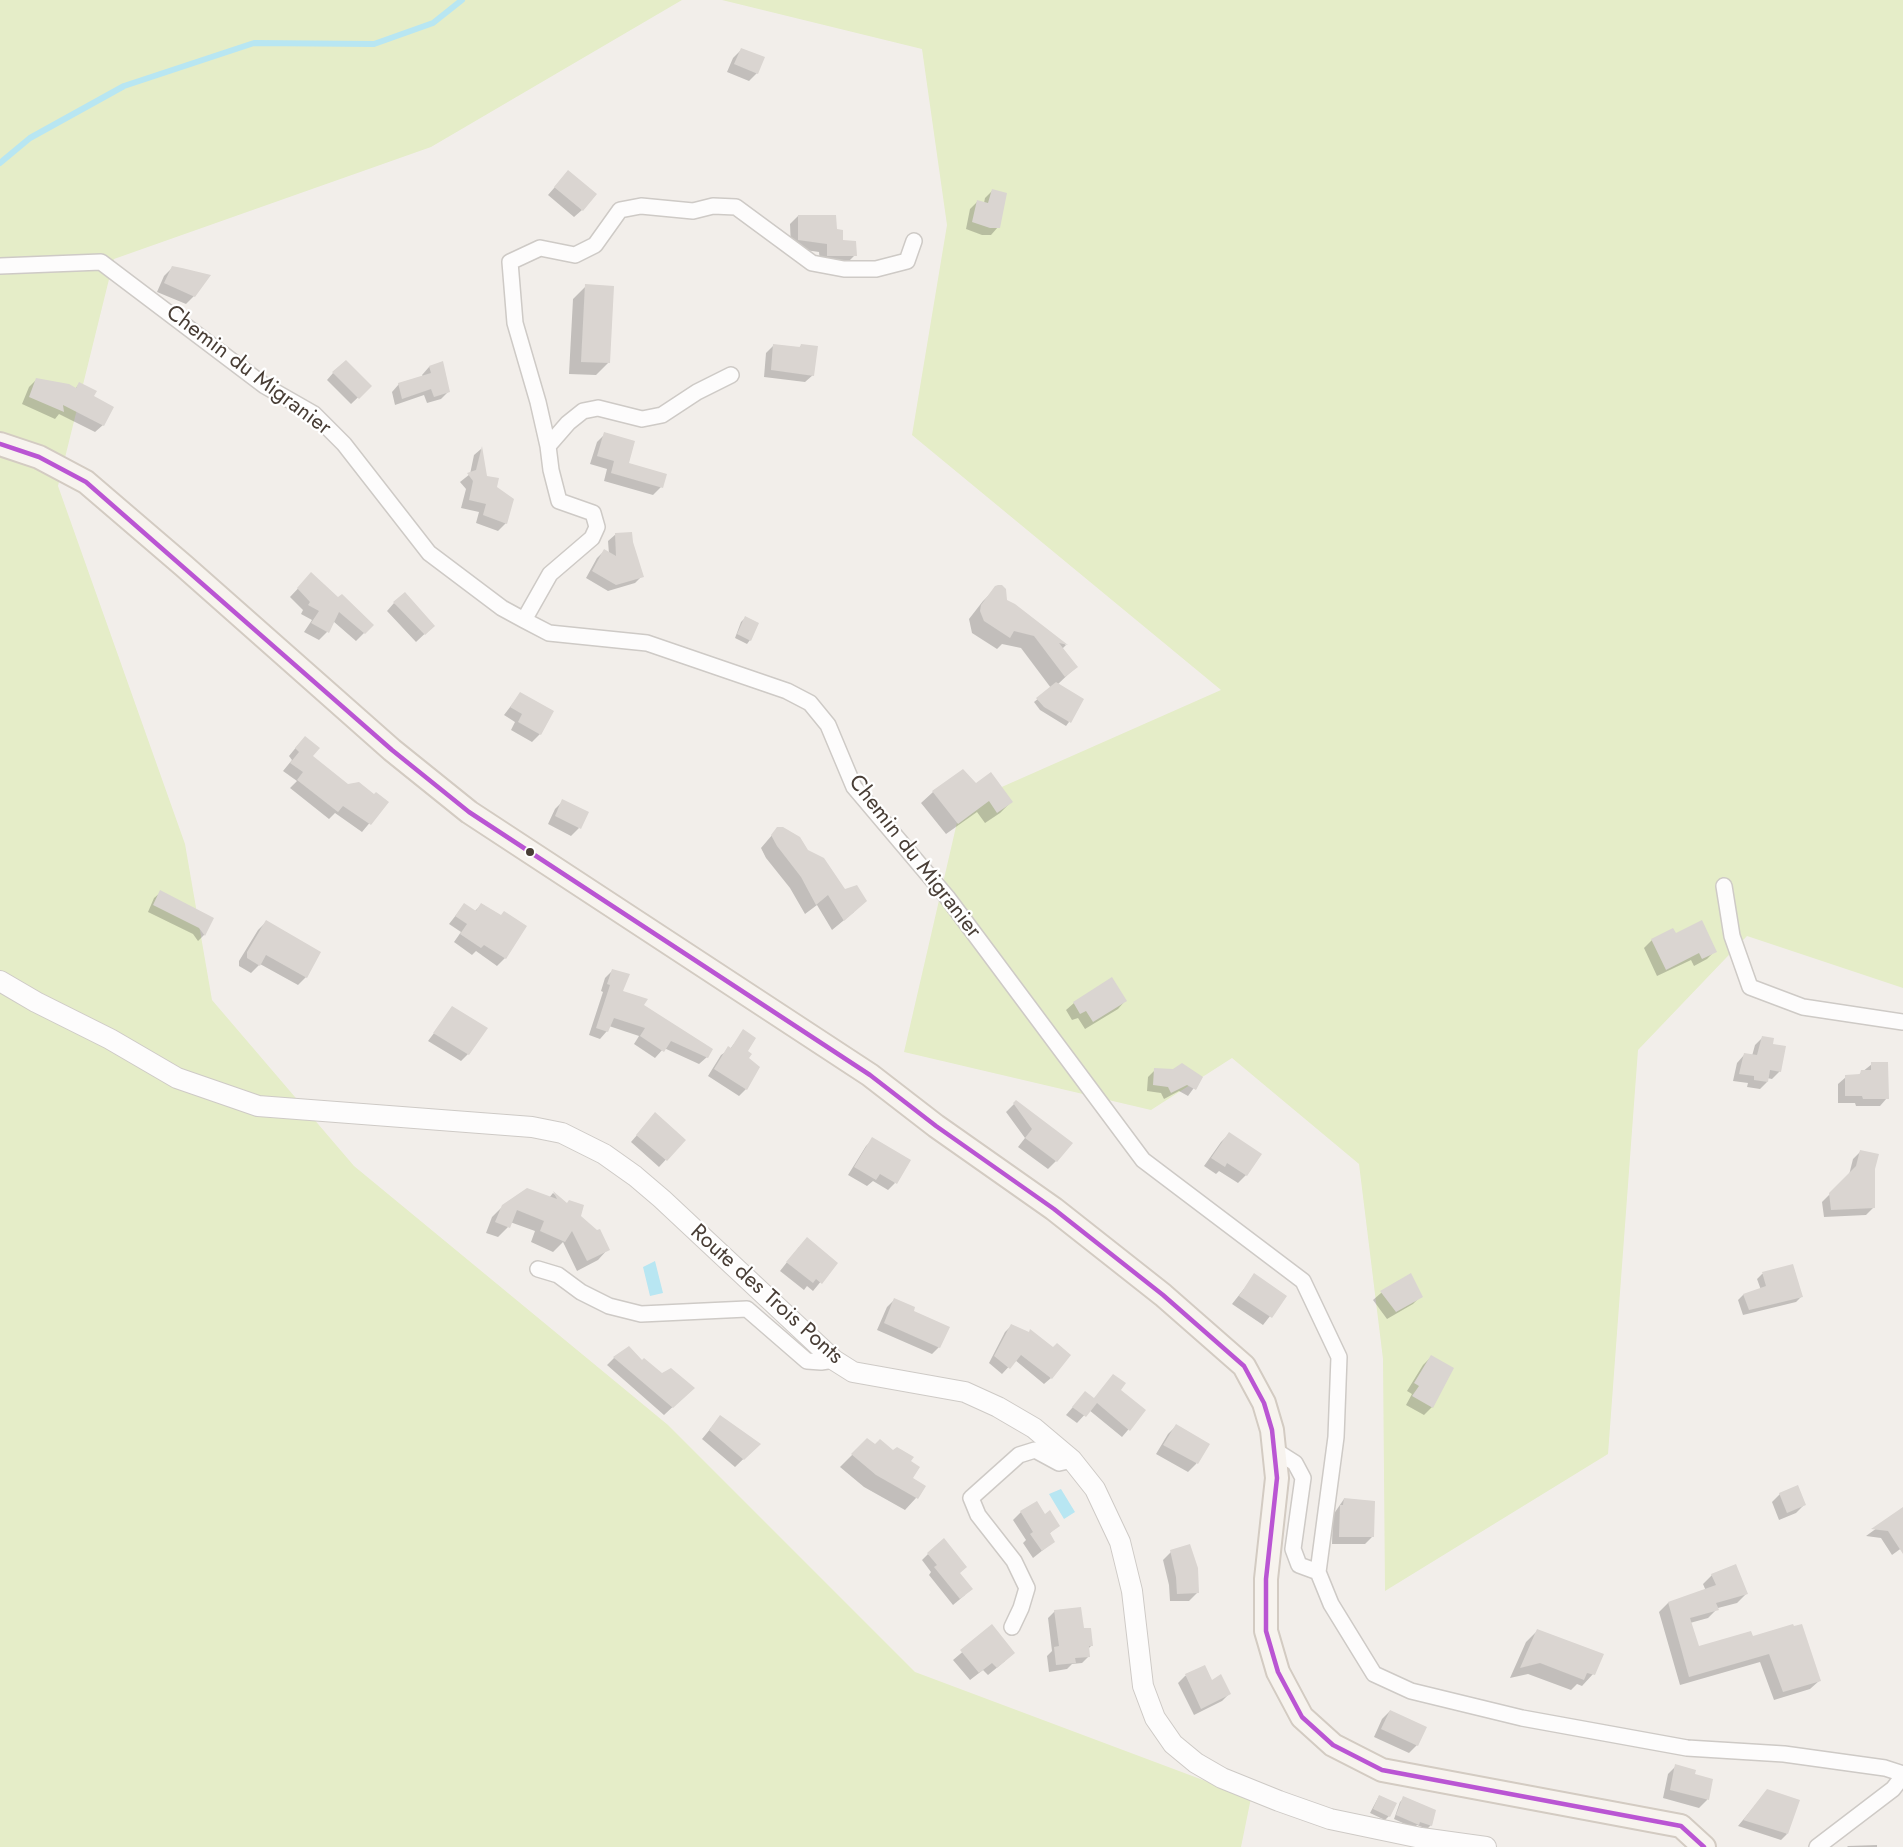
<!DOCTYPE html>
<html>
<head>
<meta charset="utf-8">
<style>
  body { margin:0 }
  canvas { display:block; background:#f2eeea }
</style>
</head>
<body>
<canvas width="1903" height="1847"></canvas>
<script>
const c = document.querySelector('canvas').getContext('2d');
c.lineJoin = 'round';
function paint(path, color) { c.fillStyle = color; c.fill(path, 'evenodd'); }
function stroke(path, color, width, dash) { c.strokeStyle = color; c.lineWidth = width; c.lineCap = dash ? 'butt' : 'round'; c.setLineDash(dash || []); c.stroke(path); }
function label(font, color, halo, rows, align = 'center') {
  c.font = font + ' Jost,sans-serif'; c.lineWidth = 4.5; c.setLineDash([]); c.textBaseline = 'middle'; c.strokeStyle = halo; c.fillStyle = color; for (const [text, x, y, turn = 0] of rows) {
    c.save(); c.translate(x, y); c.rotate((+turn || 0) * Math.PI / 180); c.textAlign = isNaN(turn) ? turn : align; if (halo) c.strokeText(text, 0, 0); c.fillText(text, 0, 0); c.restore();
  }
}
paint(new Path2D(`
  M 0,0 L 682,0 L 431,147 L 114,259 L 58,486 L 185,844 L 212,1000 L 354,1166 L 668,1425 L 915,1672 L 1251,1798 L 1241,1847 L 0,1847 Z
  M 722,0 L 1903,0 L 1903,988 L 1747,936 L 1638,1050 L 1608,1454 L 1385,1591 L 1383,1359 L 1359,1164 L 1232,1058 L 1151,1110 L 904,1052 L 961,805 L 1221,690 L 912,435 L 947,225 L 922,49 Z`), '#e5edc8');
paint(new Path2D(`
  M 655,1261 L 663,1293 L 650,1296 L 643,1267 Z
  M 1061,1489 L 1075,1512 L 1064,1519 L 1049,1494 Z`), '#b8e6f2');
paint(new Path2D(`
  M 741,50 L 757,73 L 749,81 L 727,72 L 733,58 Z
  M 561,180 L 582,210 L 574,217 L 548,195 Z
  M 992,191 L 998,227 L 991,235 L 982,235 L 966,229 L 970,209 L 977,202 L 984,203 L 985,198 Z
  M 798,216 L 835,231 L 855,255 L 847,263 L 820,263 L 819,252 L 791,248 L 790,224 Z
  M 172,268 L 194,296 L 186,304 L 157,292 L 164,276 Z
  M 586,286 L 609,362 L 596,375 L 569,374 L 573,299 Z
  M 774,345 L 798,348 L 801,346 L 813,375 L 805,382 L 764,377 L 766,353 Z
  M 442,363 L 449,391 L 441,399 L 427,403 L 424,395 L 395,405 L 392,392 L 399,384 L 423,377 L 422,375 L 429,367 Z
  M 333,373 L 370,386 L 351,404 L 327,380 Z
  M 37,379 L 75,389 L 79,384 L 103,425 L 95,432 L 59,414 L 55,419 L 22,404 L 29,387 Z
  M 605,434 L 627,464 L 661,487 L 653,495 L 604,481 L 607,469 L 590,464 L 597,442 Z
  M 481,449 L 486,477 L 495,488 L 506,523 L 498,531 L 476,523 L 479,512 L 461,508 L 466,489 L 460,482 L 470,474 L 474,455 Z
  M 616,534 L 632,543 L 642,576 L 635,583 L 608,591 L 586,578 L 597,558 L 604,551 L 609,554 L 608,541 Z
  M 304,582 L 338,599 L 372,625 L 356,641 L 333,621 L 327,632 L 319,640 L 304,632 L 312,620 L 301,614 L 303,610 L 290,597 Z
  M 1001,586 L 1006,593 L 1005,600 L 1014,605 L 1066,645 L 1062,649 L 1076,667 L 1057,685 L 1069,722 L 1066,726 L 1040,710 L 1034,702 L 1051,688 L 1021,648 L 1002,644 L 997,649 L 972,633 L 969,619 L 983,601 L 996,588 Z
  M 394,603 L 433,626 L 416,642 L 387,611 Z
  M 745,618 L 750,640 L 747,644 L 735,638 L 741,622 Z
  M 520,694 L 540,734 L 532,742 L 511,730 L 515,722 L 504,715 Z
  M 298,745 L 347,785 L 387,802 L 362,832 L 335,813 L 329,819 L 290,788 L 297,781 L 283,771 L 292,760 L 289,756 Z
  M 963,771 L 976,785 L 1011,802 L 1000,813 L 985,823 L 977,812 L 946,834 L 921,803 L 933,792 Z
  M 563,801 L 579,828 L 571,836 L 548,824 L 555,809 Z
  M 778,828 L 807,851 L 854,912 L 832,930 L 817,905 L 805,914 L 790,888 L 766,858 L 761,848 Z
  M 161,892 L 212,919 L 204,935 L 198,941 L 193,934 L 148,912 L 154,898 Z
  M 482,904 L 501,917 L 525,926 L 505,958 L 497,966 L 476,951 L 472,955 L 454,942 L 461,932 L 449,924 L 464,905 L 474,912 Z
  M 266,922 L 306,977 L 298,985 L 260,964 L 251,973 L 239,966 L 239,961 L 258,930 Z
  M 1675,935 L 1715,951 L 1707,959 L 1694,966 L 1691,960 L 1657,976 L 1644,948 L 1652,940 Z
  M 613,970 L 621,992 L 707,1057 L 699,1064 L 664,1048 L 655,1058 L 634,1044 L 639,1036 L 609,1026 L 607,1031 L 600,1039 L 589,1035 L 603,992 L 601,991 L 605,978 Z
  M 1125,1001 L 1118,1009 L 1085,1029 L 1078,1018 L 1072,1020 L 1066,1010 L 1074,1003 Z
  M 453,1008 L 468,1054 L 461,1061 L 428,1041 Z
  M 744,1031 L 747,1058 L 746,1089 L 739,1096 L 708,1076 L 721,1055 L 730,1049 Z
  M 1762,1038 L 1772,1045 L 1780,1071 L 1772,1079 L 1767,1078 L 1767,1082 L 1760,1089 L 1747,1087 L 1748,1083 L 1733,1081 L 1737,1063 L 1744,1055 L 1752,1056 L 1755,1045 Z
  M 1872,1064 L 1887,1098 L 1880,1106 L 1856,1106 L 1855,1103 L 1838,1103 L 1838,1084 L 1846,1077 L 1857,1076 Z
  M 1155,1070 L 1201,1078 L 1188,1096 L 1179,1091 L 1164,1099 L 1161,1093 L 1147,1091 L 1148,1077 Z
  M 1016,1102 L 1056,1161 L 1048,1169 L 1018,1147 L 1025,1138 L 1006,1112 Z
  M 649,1121 L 684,1140 L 659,1167 L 631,1142 Z
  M 1229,1134 L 1260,1154 L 1246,1175 L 1238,1183 L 1219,1171 L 1216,1174 L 1204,1166 L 1221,1142 Z
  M 873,1139 L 895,1183 L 888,1190 L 873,1181 L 867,1186 L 848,1175 L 866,1146 Z
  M 1860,1152 L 1874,1168 L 1874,1207 L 1866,1215 L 1824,1217 L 1822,1202 L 1849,1175 L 1853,1159 Z
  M 553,1193 L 579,1216 L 608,1249 L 598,1260 L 577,1271 L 563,1242 L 553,1252 L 531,1242 L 535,1231 L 510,1222 L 508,1227 L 498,1237 L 486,1233 L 492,1217 L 503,1206 L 549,1198 Z
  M 799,1247 L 836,1263 L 813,1291 L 807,1286 L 804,1290 L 780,1271 Z
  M 1792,1266 L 1801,1297 L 1796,1302 L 1743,1315 L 1738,1300 L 1743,1295 L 1761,1290 L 1757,1279 L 1762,1274 Z
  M 1255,1275 L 1285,1297 L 1263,1325 L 1232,1304 Z
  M 1411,1275 L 1421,1296 L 1413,1304 L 1387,1319 L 1373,1300 L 1381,1293 Z
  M 894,1300 L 912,1312 L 939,1347 L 932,1354 L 877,1330 L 887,1307 Z
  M 1011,1326 L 1051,1378 L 1044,1384 L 1015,1360 L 1002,1374 L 989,1363 L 1005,1332 Z
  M 1431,1357 L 1452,1369 L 1432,1407 L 1424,1415 L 1406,1405 L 1412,1394 L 1407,1391 L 1423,1365 Z
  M 614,1358 L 642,1362 L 662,1375 L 693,1388 L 664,1415 L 607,1365 Z
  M 1118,1390 L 1144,1411 L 1122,1437 L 1089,1410 L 1077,1423 L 1066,1415 L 1085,1393 L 1094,1400 Z
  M 720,1417 L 759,1444 L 735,1467 L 702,1439 Z
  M 1176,1426 L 1208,1444 L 1196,1464 L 1188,1472 L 1156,1454 L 1168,1434 Z
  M 867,1440 L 908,1462 L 911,1479 L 924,1486 L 916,1498 L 905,1510 L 864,1487 L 840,1467 Z
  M 1780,1494 L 1804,1505 L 1796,1513 L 1779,1520 L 1772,1502 Z
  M 1344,1499 L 1372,1537 L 1365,1544 L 1332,1544 L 1333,1515 Z
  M 1903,1509 L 1903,1547 L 1892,1555 L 1881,1538 L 1866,1536 Z
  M 1021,1512 L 1045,1516 L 1058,1525 L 1049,1534 L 1053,1542 L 1033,1558 L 1023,1543 L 1026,1540 L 1013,1520 Z
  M 1171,1552 L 1197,1593 L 1189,1601 L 1170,1601 L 1169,1585 L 1163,1560 Z
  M 928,1554 L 958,1574 L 965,1595 L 953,1605 L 929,1575 L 931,1572 L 922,1560 Z
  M 1712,1575 L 1746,1594 L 1737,1603 L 1718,1608 L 1708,1618 L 1690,1623 L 1698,1648 L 1752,1637 L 1819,1681 L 1810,1689 L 1774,1700 L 1760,1662 L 1680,1685 L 1659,1612 L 1668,1603 L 1706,1591 L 1703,1584 Z
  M 1055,1611 L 1082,1629 L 1092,1645 L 1088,1649 L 1089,1656 L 1082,1663 L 1072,1664 L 1067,1669 L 1049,1672 L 1047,1656 L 1052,1651 L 1048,1618 Z
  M 992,1627 L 1005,1661 L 988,1675 L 983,1670 L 970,1680 L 953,1660 Z
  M 1537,1631 L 1593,1674 L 1582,1686 L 1577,1684 L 1571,1690 L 1528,1674 L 1510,1678 L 1526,1642 Z
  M 1204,1667 L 1211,1682 L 1229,1694 L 1222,1701 L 1194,1715 L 1178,1683 L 1185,1676 Z
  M 1390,1711 L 1417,1745 L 1409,1753 L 1374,1737 L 1382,1719 Z
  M 1676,1766 L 1694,1775 L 1712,1780 L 1707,1800 L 1699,1808 L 1663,1798 L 1668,1774 Z
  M 1379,1796 L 1389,1816 L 1385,1820 L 1370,1813 Z
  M 1404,1798 L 1431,1825 L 1427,1829 L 1417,1825 L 1414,1828 L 1394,1819 L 1400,1802 Z
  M 1761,1798 L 1787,1834 L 1781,1840 L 1738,1826 Z
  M 1877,1845 L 1877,1847 L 1847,1847 L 1848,1846 Z`), '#0003');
stroke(new Path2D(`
  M 0,163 L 30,138 L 124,86 L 254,43 L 374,44 L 433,23 L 462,0`), '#b8e6f2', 6);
paint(new Path2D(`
  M 741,48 L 765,57 L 758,74 L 734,64 Z
  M 568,170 L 597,194 L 583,211 L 554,187 Z
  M 992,189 L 1007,193 L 1000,228 L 990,228 L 972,222 L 977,200 L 988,203 Z
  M 798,215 L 836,215 L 837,229 L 843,230 L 843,240 L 856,241 L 857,256 L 827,256 L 827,244 L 798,240 Z
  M 172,266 L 182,268 L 211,275 L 195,297 L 164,283 Z
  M 585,284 L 614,286 L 610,363 L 581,362 Z
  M 773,344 L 800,347 L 801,344 L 818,346 L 814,376 L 771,370 Z
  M 346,360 L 372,386 L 359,399 L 332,372 Z
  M 443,361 L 450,392 L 434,397 L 431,389 L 402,399 L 398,383 L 431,373 L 429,366 Z
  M 36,378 L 69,384 L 76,388 L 79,382 L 97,391 L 94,396 L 114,407 L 104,426 L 63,405 L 64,412 L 29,397 Z
  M 604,432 L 635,441 L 629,463 L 667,474 L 663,488 L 611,473 L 614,461 L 597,456 Z
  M 482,446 L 487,476 L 499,478 L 497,487 L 514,499 L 507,524 L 483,515 L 486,504 L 469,500 L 473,481 L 467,473 L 476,470 Z
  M 632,532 L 633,542 L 644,577 L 616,585 L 592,571 L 604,549 L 616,556 L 615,533 Z
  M 311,572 L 338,597 L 342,594 L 374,625 L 365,634 L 339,612 L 329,633 L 311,623 L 319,611 L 308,605 L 310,602 L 297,588 Z
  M 998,585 L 1002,585 L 1006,589 L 1007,600 L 1015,604 L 1068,645 L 1059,643 L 1078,667 L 1065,677 L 1034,636 L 1014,631 L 1010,638 L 984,621 L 980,611 L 981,605 L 995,586 Z
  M 405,592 L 435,626 L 425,635 L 393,602 Z
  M 745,616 L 759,623 L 751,641 L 737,634 Z
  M 1056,682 L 1084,699 L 1071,723 L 1044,707 L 1036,698 Z
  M 520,692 L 554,711 L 541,735 L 518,722 L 522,714 L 510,707 Z
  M 305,736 L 320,748 L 313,756 L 348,784 L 359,782 L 374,794 L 376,792 L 389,802 L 371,825 L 343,806 L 338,812 L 297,780 L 303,772 L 290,763 L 299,752 L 295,748 Z
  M 963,769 L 976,783 L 991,772 L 1013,802 L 997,813 L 989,801 L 958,824 L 932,791 Z
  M 562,799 L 589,812 L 581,829 L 555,816 Z
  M 777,827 L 783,827 L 800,837 L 808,850 L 824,858 L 845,889 L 857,885 L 867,901 L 844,921 L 828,895 L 816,905 L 801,877 L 777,846 L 771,835 Z
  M 160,890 L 214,918 L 205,936 L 199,928 L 153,905 Z
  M 464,903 L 476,911 L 481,903 L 501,915 L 504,911 L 527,926 L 506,959 L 484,945 L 481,948 L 460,934 L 467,924 L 455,916 Z
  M 266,920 L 321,952 L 307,978 L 266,955 L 260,966 L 247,958 L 247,952 Z
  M 1702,920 L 1717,952 L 1702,959 L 1699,953 L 1666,970 L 1651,939 L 1673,928 L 1676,933 Z
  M 612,969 L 630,974 L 623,991 L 648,999 L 644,1005 L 713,1049 L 708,1058 L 671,1041 L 664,1052 L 640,1036 L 645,1028 L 614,1018 L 608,1032 L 596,1028 L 610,985 L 607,984 Z
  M 1112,977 L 1127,1001 L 1093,1022 L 1086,1011 L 1080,1014 L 1073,1002 Z
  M 452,1006 L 488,1028 L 469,1055 L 433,1033 Z
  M 743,1029 L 756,1038 L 748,1051 L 752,1054 L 749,1058 L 760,1067 L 747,1090 L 714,1069 L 728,1046 L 731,1048 Z
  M 1762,1036 L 1774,1038 L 1773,1044 L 1786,1046 L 1781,1072 L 1770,1070 L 1768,1082 L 1754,1080 L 1754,1076 L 1739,1074 L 1744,1053 L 1757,1055 Z
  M 1871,1062 L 1888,1062 L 1889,1099 L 1863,1099 L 1862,1096 L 1845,1096 L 1845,1075 L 1860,1074 L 1861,1070 L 1871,1070 Z
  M 1182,1063 L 1203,1077 L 1196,1090 L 1187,1085 L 1171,1093 L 1168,1087 L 1153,1085 L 1154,1068 L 1173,1069 Z
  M 1016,1100 L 1073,1143 L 1057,1162 L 1025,1138 L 1032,1129 L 1013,1103 Z
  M 655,1112 L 686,1140 L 667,1161 L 636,1135 Z
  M 1229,1132 L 1262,1154 L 1247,1176 L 1227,1163 L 1225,1167 L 1211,1158 Z
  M 872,1137 L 911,1160 L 897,1184 L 880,1174 L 876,1180 L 854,1167 Z
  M 1860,1150 L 1879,1154 L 1875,1169 L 1875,1208 L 1831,1210 L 1829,1193 L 1856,1166 Z
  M 527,1188 L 557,1199 L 553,1191 L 567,1203 L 569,1200 L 584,1205 L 581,1216 L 597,1230 L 600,1229 L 610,1250 L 587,1261 L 572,1231 L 565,1242 L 540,1231 L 544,1221 L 517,1210 L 510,1228 L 495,1222 L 502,1205 Z
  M 807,1237 L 838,1263 L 822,1284 L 816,1279 L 813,1283 L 786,1262 Z
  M 1793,1264 L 1803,1297 L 1749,1310 L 1743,1294 L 1766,1286 L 1762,1272 Z
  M 1254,1273 L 1287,1296 L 1272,1318 L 1239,1296 Z
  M 1411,1273 L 1423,1297 L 1396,1312 L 1380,1291 Z
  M 894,1298 L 915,1307 L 914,1311 L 950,1327 L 940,1348 L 884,1323 Z
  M 1011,1324 L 1029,1332 L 1030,1329 L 1053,1347 L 1057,1343 L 1071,1355 L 1052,1379 L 1021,1355 L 1010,1369 L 994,1356 Z
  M 629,1346 L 642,1360 L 644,1358 L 662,1373 L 671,1368 L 695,1388 L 673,1408 L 613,1357 Z
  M 1431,1355 L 1454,1368 L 1433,1408 L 1412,1396 L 1419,1386 L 1414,1383 Z
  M 1113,1374 L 1126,1383 L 1121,1390 L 1146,1410 L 1130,1431 L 1097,1403 L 1086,1417 L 1072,1407 L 1085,1391 L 1094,1398 Z
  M 720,1415 L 761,1444 L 744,1460 L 709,1430 Z
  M 1176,1424 L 1210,1444 L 1198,1464 L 1163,1445 Z
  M 867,1438 L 875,1444 L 880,1439 L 893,1450 L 897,1447 L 914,1457 L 911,1461 L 920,1467 L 913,1478 L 926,1486 L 918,1499 L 876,1475 L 851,1454 Z
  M 1798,1485 L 1806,1505 L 1787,1513 L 1779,1493 Z
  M 1344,1498 L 1375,1501 L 1374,1537 L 1339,1537 L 1340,1505 L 1343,1505 Z
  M 1037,1501 L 1045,1514 L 1050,1510 L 1060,1526 L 1050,1533 L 1055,1542 L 1042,1551 L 1030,1534 L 1033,1532 L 1020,1511 Z
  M 1903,1507 L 1903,1554 L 1888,1531 L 1871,1529 Z
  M 944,1538 L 967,1567 L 960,1573 L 973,1589 L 960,1599 L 934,1567 L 937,1565 L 927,1553 Z
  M 1190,1544 L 1198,1568 L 1199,1593 L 1177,1594 L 1176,1577 L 1170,1550 Z
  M 1736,1564 L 1748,1594 L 1716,1603 L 1719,1610 L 1690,1618 L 1699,1646 L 1751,1631 L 1753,1636 L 1793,1624 L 1794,1626 L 1802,1624 L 1821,1681 L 1783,1692 L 1769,1654 L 1689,1677 L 1668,1602 L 1716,1585 L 1711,1574 Z
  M 1081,1607 L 1084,1628 L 1091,1628 L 1093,1646 L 1089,1646 L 1090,1657 L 1075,1658 L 1076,1663 L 1056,1665 L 1054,1647 L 1059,1646 L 1054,1610 Z
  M 992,1624 L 1015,1653 L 997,1668 L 992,1663 L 979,1673 L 960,1650 Z
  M 1537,1629 L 1604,1654 L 1595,1675 L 1587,1673 L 1584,1680 L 1540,1663 L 1520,1668 Z
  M 1205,1665 L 1212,1680 L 1221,1674 L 1231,1694 L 1201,1709 L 1185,1674 Z
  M 1390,1710 L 1427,1727 L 1418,1746 L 1381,1729 Z
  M 1675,1764 L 1696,1770 L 1695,1774 L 1713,1779 L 1709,1800 L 1670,1790 Z
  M 1767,1789 L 1800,1800 L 1788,1834 L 1743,1820 Z
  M 1379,1795 L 1397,1803 L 1390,1817 L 1373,1809 Z
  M 1403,1796 L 1436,1810 L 1432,1826 L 1420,1822 L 1419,1825 L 1396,1815 Z`), '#dad5d1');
const minor = new Path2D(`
  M 0,266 L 101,262 L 265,386 L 314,414 L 344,444 L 429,553 L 502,608 L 524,620 L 549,633 L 647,643 L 787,691 L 810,703 L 828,725 L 854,787 L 947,897 L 1143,1160 L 1303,1281 L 1339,1357 L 1336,1437 L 1318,1572
  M 548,446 L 568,423 L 583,411 L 598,408 L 642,419 L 662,415 L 697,392 L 731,375
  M 524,620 L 550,574 L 592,538 L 597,527 L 593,513 L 559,501 L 551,470 L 548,446 L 538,402 L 515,323 L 510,262 L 540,248 L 575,255 L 595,245 L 620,210 L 641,206 L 693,211 L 713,206 L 736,207 L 812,263 L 844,269 L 876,269 L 907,261 L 914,241
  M 1724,886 L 1732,936 L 1750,987 L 1803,1007 L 1903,1022
  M 538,1269 L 558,1275 L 581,1292 L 609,1306 L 641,1314 L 747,1309 L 807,1361 L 821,1362 L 834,1360
  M 1273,1449 L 1295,1463 L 1303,1478 L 1293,1549 L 1299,1565 L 1318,1572 L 1331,1604 L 1374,1674 L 1411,1691 L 1522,1718 L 1687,1748 L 1784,1754 L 1885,1768 L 1903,1774
  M 1012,1627 L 1021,1608 L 1027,1588 L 1014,1561 L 978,1515 L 971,1498 L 1019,1455 L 1035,1450 L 1059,1463 L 1072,1460
  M 1817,1847 L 1893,1789 L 1903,1776`);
const tertiary = new Path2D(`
  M 0,981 L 36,1002 L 110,1039 L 177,1078 L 258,1106 L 532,1127 L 562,1133 L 604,1154 L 635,1176 L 662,1199 L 834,1360 L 853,1372 L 965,1392 L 998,1407 L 1034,1428 L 1072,1460 L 1095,1489 L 1120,1542 L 1132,1591 L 1143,1686 L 1155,1718 L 1173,1744 L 1196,1763 L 1222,1778 L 1279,1801 L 1330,1819 L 1421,1838 L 1486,1847`);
const secondary = new Path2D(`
  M 0,444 L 39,457 L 86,482 L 184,566 L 392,750 L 469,812 L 870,1075 L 936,1126 L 1054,1209 L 1163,1295 L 1244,1366 L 1264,1403 L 1272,1430 L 1277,1478 L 1266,1579 L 1266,1631 L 1278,1672 L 1302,1717 L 1333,1745 L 1382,1770 L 1681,1826 L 1704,1847`);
stroke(minor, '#cecac6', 18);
stroke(tertiary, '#cecac6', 22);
stroke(secondary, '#d3cbc2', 26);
stroke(minor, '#fdfcfc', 15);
stroke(tertiary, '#fdfcfc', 20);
stroke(secondary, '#f7f3ee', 22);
stroke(new Path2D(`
  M 0,444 L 39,457 L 86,482 L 392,750 L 469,812 L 870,1075 L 936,1126 L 1054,1209 L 1163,1295 L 1244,1366 L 1264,1403 L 1272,1430 L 1277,1478 L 1266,1579 L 1266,1631 L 1278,1672 L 1302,1717 L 1333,1745 L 1382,1770 L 1681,1826 L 1704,1847`), '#ba55d3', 4.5);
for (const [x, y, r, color] of [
  [530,852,5,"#483d35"]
]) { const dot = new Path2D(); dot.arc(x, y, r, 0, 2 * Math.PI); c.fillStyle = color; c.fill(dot); stroke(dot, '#fff', 2); }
label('22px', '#483d35', '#fff', [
  ["Chemin du Migranier",248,371,37],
  ["Chemin du Migranier",914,857,52],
  ["Route des Trois Ponts",766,1295,42]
]);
</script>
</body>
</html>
